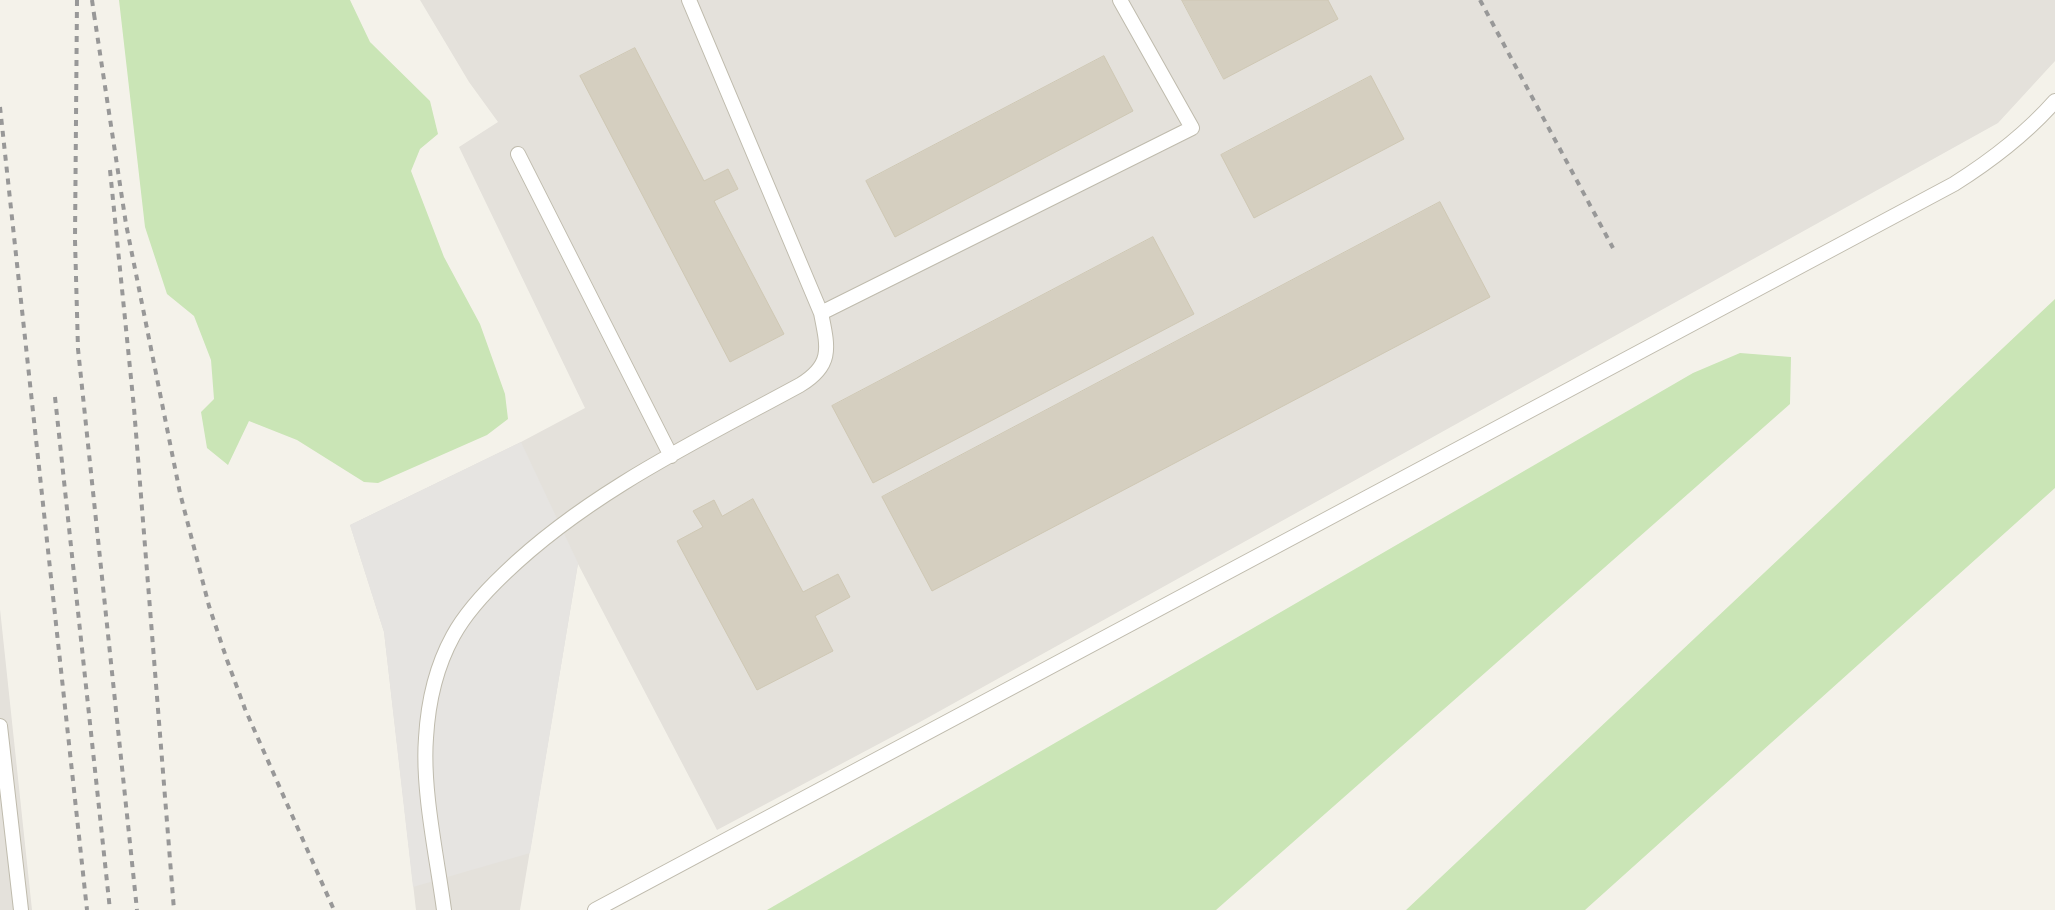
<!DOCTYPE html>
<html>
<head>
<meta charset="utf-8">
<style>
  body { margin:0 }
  canvas { display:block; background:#f4f2ea }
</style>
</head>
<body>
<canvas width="2055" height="910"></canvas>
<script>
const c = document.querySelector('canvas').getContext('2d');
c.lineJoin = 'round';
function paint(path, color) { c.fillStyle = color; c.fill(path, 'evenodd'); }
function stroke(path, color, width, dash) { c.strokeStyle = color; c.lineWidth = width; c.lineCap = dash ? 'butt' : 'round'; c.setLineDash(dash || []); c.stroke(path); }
paint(new Path2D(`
  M 420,0 L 2055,0 L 2055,61 L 1998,123 L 920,722 L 717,830 L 578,564 L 520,910 L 416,910 L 384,632 L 350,525 L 521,442 L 585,408 L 459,147 L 498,122 L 469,82 Z
  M 0,609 L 32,910 L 0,910 Z`), '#e4e1db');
paint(new Path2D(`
  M 119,0 L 350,0 L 370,42 L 430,101 L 438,134 L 420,149 L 411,171 L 444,257 L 480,324 L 505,394 L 508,419 L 487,435 L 378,483 L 364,482 L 297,440 L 249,421 L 228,465 L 207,448 L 201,412 L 214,399 L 211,360 L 194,316 L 167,294 L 145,227 Z
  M 2055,299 L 2055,488 L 1585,910 L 1406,910 Z
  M 1740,353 L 1791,357 L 1790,404 L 1216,910 L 767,910 L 1693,373 Z`), '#cae5b6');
paint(new Path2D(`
  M 521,442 L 578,563 L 530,853 L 413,887 L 384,632 L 350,525 Z`), '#e6e4e1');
const building = new Path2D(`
  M 1182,0 L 1328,0 L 1338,19 L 1224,79 Z
  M 635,48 L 704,181 L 728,169 L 738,189 L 714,201 L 784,334 L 730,362 L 580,76 Z
  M 1104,56 L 1133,111 L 895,237 L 866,181 Z
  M 1371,76 L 1404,139 L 1254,218 L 1221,155 Z
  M 1440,202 L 1490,297 L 932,591 L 882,497 Z
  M 1153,237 L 1194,314 L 873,483 L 832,406 Z
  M 753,499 L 803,592 L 838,574 L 850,597 L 815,616 L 833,651 L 757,690 L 677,541 L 703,527 L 693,511 L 714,500 L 722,516 Z`);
paint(building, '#d5cfc0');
stroke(building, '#cfc8b4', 1);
const lane = new Path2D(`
  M 518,154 L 671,456
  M 821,313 L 1192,128 L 1120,0
  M 0,726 L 21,910
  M 444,910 C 437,857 422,790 426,738 C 428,703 436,667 453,636 C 466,612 485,592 505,573 C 589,492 699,440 800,385 C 833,365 828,348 821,313 L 689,0
  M 595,910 L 1954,184 C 1992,160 2025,135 2055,101`);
stroke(lane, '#bfbbad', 16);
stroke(lane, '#fff', 14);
stroke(new Path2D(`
  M 77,0 L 75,240 L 78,349 L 137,910
  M 92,0 L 95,21
  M 1480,0 L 1613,248
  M 94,14 L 126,224 L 180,493 L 209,606 L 227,660 L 245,709 L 334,910
  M 0,107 L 87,910
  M 110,170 L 134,408 L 174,910
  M 55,397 L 110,910`), '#989898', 4, [6, 6]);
</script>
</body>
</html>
